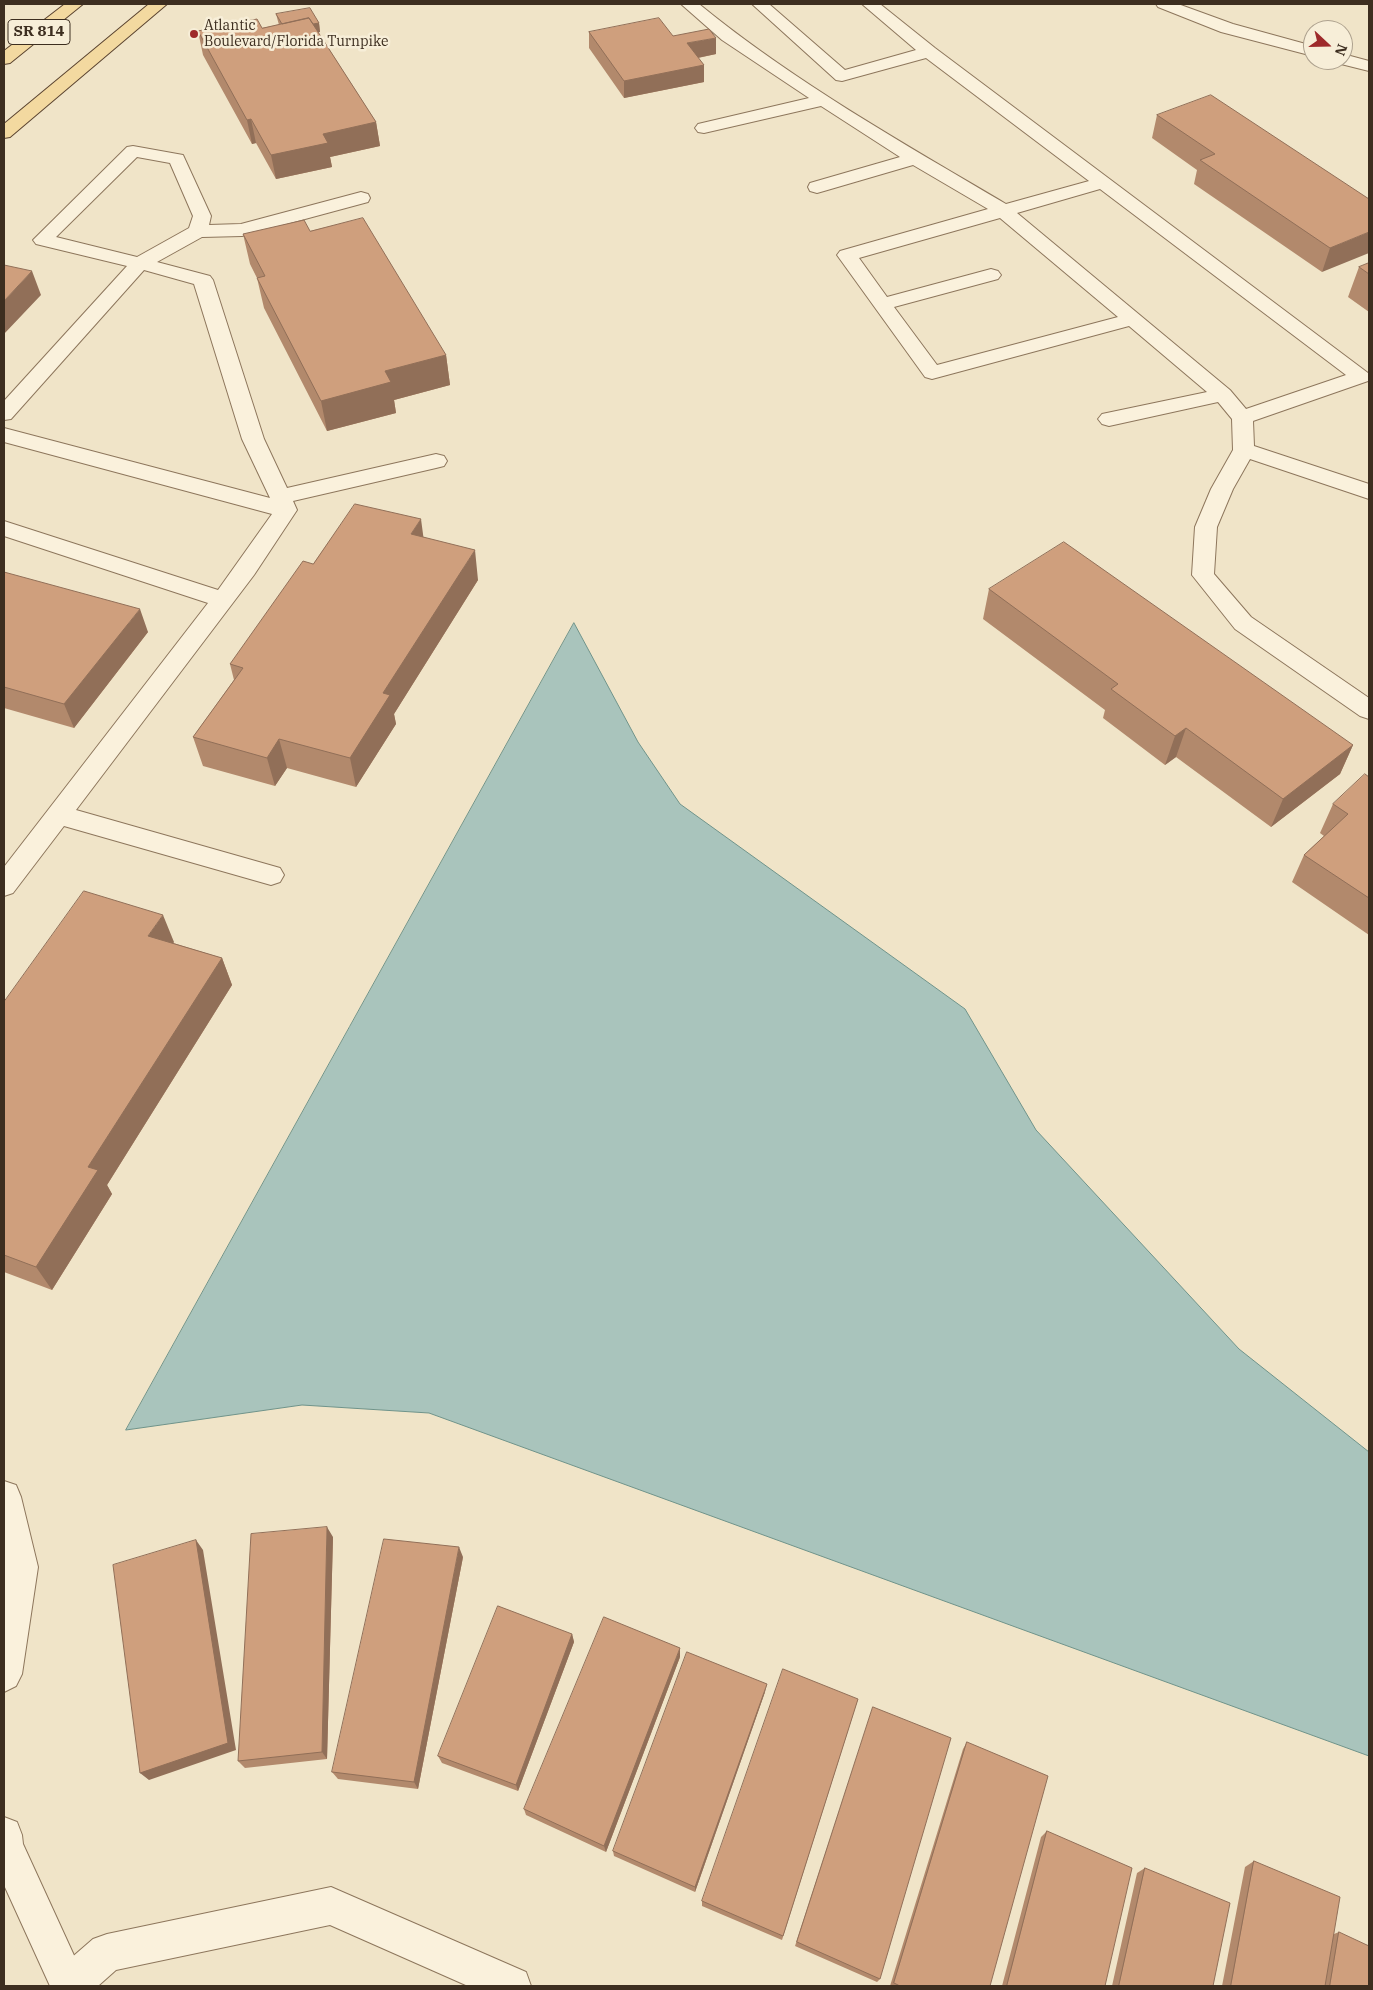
<!DOCTYPE html>
<html>
<head>
<meta charset="utf-8">
<style>
  body { margin:0 }
  #map { position:relative; width:1373px; height:1990px; overflow:hidden; background:#f0e4c8; font-family:"IBM Plex Serif",serif }
  canvas { display:block }
  .frame { position:absolute; inset:0; border:5px solid #3d2e20; pointer-events:none }
  .north { position:absolute; left:1303px; top:20px; width:50px; height:50px; box-sizing:border-box; background:#f7eed8; border:1px solid #ada18e; border-radius:50%; rotate:111deg; font-size:14px; font-weight:700; line-height:20px; text-align:center; color:#3d2e20 }
  .north::after { content:''; display:block; margin:auto; width:18px; height:22px; background:#9e2a2b; clip-path:polygon(50% 0,100% 100%,50% 72%,0 100%) }
</style>
</head>
<body>
<div id="map">
<canvas width="1373" height="1990"></canvas>
<div class="frame"></div>
<div class="north">N</div>
</div>
<script>
const c = document.querySelector('canvas').getContext('2d');
c.lineJoin = 'round';
function paint(path, color) { c.fillStyle = color; c.fill(path, 'evenodd'); }
function stroke(path, color, width, dash) { c.strokeStyle = color; c.lineWidth = width; c.lineCap = dash ? 'butt' : 'round'; c.setLineDash(dash || []); c.stroke(path); }
function label(font, color, halo, rows, align = 'center') {
  c.font = font + ' "IBM Plex Serif",serif'; c.lineWidth = 5; c.setLineDash([]); c.textBaseline = 'middle'; c.strokeStyle = halo; c.fillStyle = color; for (const [text, x, y, turn = 0] of rows) {
    c.save(); c.translate(x, y); c.rotate((+turn || 0) * Math.PI / 180); c.textAlign = isNaN(turn) ? turn : align; if (halo) c.strokeText(text, 0, 0); c.fillText(text, 0, 0); c.restore();
  }
}
const water = new Path2D(`
  M 574,623 L 638,742 L 680,804 L 965,1009 L 1036,1130 L 1239,1349 L 1369,1452 L 1369,1756 L 429,1413 L 302,1405 L 126,1430 Z`);
paint(water, '#a9c4bc');
stroke(water, '#6f938a', 1);
const service = new Path2D(`
  M 681,4 L 699,4 C 793,81 901,142 1006,204 L 1089,181 L 926,58 L 842,81 L 836,80 L 752,4 L 769,4 L 845,70 L 916,50 L 862,4 L 880,4 L 935,48 L 1368,373 L 1368,381 L 1253,421 L 1254,446 L 1369,484 L 1369,499 L 1250,459 L 1233,489 L 1217,527 L 1214,574 L 1251,617 L 1369,698 L 1369,719 L 1360,716 L 1235,629 L 1192,575 L 1195,527 L 1211,489 L 1233,450 L 1232,419 L 1218,402 L 1109,426 L 1102,424 L 1098,419 L 1102,414 L 1207,392 L 1129,326 L 932,379 L 925,377 L 837,255 L 840,251 L 988,209 L 913,165 L 824,191 L 817,193 L 810,191 L 808,187 L 810,183 L 900,157 L 821,106 L 704,133 L 698,132 L 695,128 L 698,124 L 809,98 L 722,40 ZM 1100,189 L 1346,375 L 1246,409 L 1230,390 L 1017,213 ZM 1000,218 L 1118,317 L 937,365 L 894,307 L 998,279 L 1001,275 L 998,271 L 991,269 L 887,297 L 859,258 Z
  M 133,146 L 183,155 L 211,216 L 209,225 L 241,224 L 361,192 L 368,194 L 370,198 L 368,202 L 242,236 L 202,237 L 157,262 L 210,276 L 213,280 L 264,439 L 287,488 L 436,454 L 444,456 L 447,461 L 444,466 L 436,468 L 293,501 L 297,510 L 254,575 L 76,810 L 280,868 L 284,875 L 280,882 L 271,885 L 64,826 L 13,893 L 4,896 L 4,867 L 208,603 L 4,536 L 4,521 L 218,590 L 272,514 L 4,442 L 4,428 L 270,498 L 242,439 L 194,284 L 144,270 L 11,419 L 4,420 L 4,401 L 127,266 L 36,244 L 33,240 L 127,147 ZM 137,157 L 170,163 L 193,216 L 189,228 L 137,257 L 56,237 Z
  M 4,1481 L 16,1485 L 21,1497 L 38,1567 L 22,1674 L 16,1686 L 4,1692 Z
  M 4,1817 L 17,1822 L 22,1835 L 23,1844 L 88,1986 L 50,1986 L 4,1885 Z`);
const minor = new Path2D(`
  M 1156,4 L 1178,4 L 1233,24 L 1313,46 L 1313,56 L 1221,32 L 1158,7 Z
  M 1343,54 L 1369,61 L 1369,71 L 1337,63 L 1335,60 L 1343,60 Z
  M 331,1887 L 526,1972 L 531,1986 L 468,1986 L 330,1925 L 116,1970 L 98,1986 L 50,1986 L 55,1972 L 93,1939 L 107,1934 Z`);
const primary = new Path2D(`
  M 65,4 L 83,4 L 10,63 L 4,64 L 4,51 Z
  M 149,4 L 167,4 L 10,137 L 4,138 L 4,124 Z`);
stroke(service, '#8d765c', 2);
stroke(minor, '#8d765c', 2);
stroke(primary, '#5b4430', 2);
paint(service, '#faf1dc');
paint(minor, '#faf1dc');
paint(primary, '#f3d9a0');
paint(new Path2D(`
  M 276,14 L 319,23 L 320,32 L 318,32 L 376,122 L 380,146 L 330,157 L 332,167 L 276,179 L 256,143 L 252,144 L 203,55 L 198,31 L 262,28 L 279,25 Z
  M 589,32 L 673,36 L 716,54 L 698,58 L 704,65 L 704,82 L 624,98 L 589,48 Z
  M 1157,115 L 1369,199 L 1322,272 L 1194,184 L 1197,170 L 1152,138 Z
  M 310,231 L 446,355 L 450,385 L 394,400 L 396,413 L 327,431 L 264,308 L 257,278 L 250,264 L 243,234 Z
  M 1369,263 L 1369,312 L 1348,297 L 1359,267 Z
  M 424,537 L 478,580 L 394,714 L 396,724 L 356,787 L 287,768 L 275,786 L 203,766 L 193,737 L 234,680 L 230,664 L 313,564 Z
  M 4,572 L 148,632 L 74,728 L 4,708 Z
  M 989,589 L 1353,745 L 1340,774 L 1271,827 L 1176,757 L 1165,765 L 1103,718 L 1105,710 L 983,619 Z
  M 1369,777 L 1369,935 L 1292,882 L 1304,855 L 1324,836 L 1320,833 L 1333,804 Z
  M 174,942 L 173,943 L 222,958 L 232,985 L 107,1185 L 112,1194 L 52,1290 L 4,1272 L 4,1002 Z
  M 333,1537 L 327,1759 L 245,1768 L 238,1761 Z
  M 463,1557 L 418,1789 L 338,1779 L 332,1772 Z
  M 572,1634 L 574,1642 L 518,1791 L 442,1763 L 438,1756 Z
  M 680,1657 L 606,1852 L 526,1815 L 524,1809 Z
  M 765,1692 L 695,1892 L 614,1856 L 613,1851 Z
  M 858,1699 L 782,1940 L 702,1906 L 702,1901 Z
  M 873,1707 L 880,1979 L 877,1982 L 795,1946 Z
  M 967,1742 L 990,1986 L 890,1986 L 963,1749 Z
  M 1047,1831 L 1105,1986 L 1002,1986 L 1041,1837 Z
  M 1254,1861 L 1334,1934 L 1339,1932 L 1369,1986 L 1222,1986 L 1245,1867 Z
  M 1145,1868 L 1213,1986 L 1112,1986 L 1137,1873 Z`), '#b2896c');
paint(new Path2D(`
  M 319,23 L 320,32 L 287,39 L 285,30 Z
  M 716,38 L 716,54 L 687,60 L 687,43 Z
  M 704,65 L 704,82 L 624,98 L 624,81 Z
  M 251,119 L 256,143 L 252,144 L 247,120 Z
  M 376,122 L 380,146 L 330,157 L 332,167 L 276,179 L 271,155 L 323,134 Z
  M 1369,232 L 1369,253 L 1322,272 L 1330,248 Z
  M 32,271 L 41,295 L 4,334 L 4,301 Z
  M 446,355 L 450,385 L 394,400 L 396,413 L 327,431 L 321,401 L 385,371 Z
  M 421,519 L 425,549 L 411,534 Z
  M 475,550 L 478,580 L 394,714 L 396,724 L 356,787 L 350,758 L 383,693 Z
  M 140,609 L 148,632 L 74,728 L 64,704 Z
  M 1186,728 L 1176,757 L 1165,765 L 1175,736 Z
  M 279,739 L 287,768 L 275,786 L 267,758 Z
  M 1353,745 L 1340,774 L 1271,827 L 1283,799 Z
  M 163,915 L 174,942 L 160,963 L 148,936 Z
  M 222,958 L 232,985 L 107,1185 L 112,1194 L 52,1290 L 36,1267 L 88,1167 Z
  M 327,1527 L 333,1537 L 327,1759 L 322,1752 Z
  M 196,1540 L 203,1550 L 236,1750 L 149,1780 L 140,1773 Z
  M 459,1547 L 463,1557 L 418,1789 L 414,1782 Z
  M 572,1634 L 574,1642 L 518,1791 L 516,1785 Z
  M 680,1648 L 680,1657 L 606,1852 L 604,1846 Z
  M 767,1684 L 765,1692 L 695,1892 L 695,1887 Z`), '#916f58');
const building = new Path2D(`
  M 310,8 L 319,23 L 313,24 L 309,18 L 282,24 L 276,14 Z
  M 309,18 L 376,122 L 323,134 L 328,143 L 271,155 L 251,119 L 247,120 L 198,31 L 257,19 L 262,28 Z
  M 659,18 L 673,36 L 709,29 L 716,38 L 687,43 L 704,65 L 624,81 L 589,32 Z
  M 1211,95 L 1369,199 L 1369,232 L 1330,248 L 1200,160 L 1215,154 L 1157,115 Z
  M 363,218 L 446,355 L 385,371 L 391,382 L 321,401 L 257,278 L 265,276 L 243,234 L 304,220 L 310,231 Z
  M 1369,263 L 1369,274 L 1359,267 Z
  M 4,265 L 32,271 L 4,301 Z
  M 355,504 L 421,519 L 411,534 L 475,550 L 383,693 L 390,695 L 350,758 L 279,739 L 267,758 L 193,737 L 243,668 L 230,664 L 303,561 L 313,564 Z
  M 1064,542 L 1353,745 L 1283,799 L 1186,728 L 1175,736 L 1111,689 L 1118,684 L 989,589 Z
  M 4,572 L 140,609 L 64,704 L 4,687 Z
  M 1365,774 L 1369,777 L 1369,898 L 1304,855 L 1348,814 L 1333,804 Z
  M 84,891 L 163,915 L 148,936 L 222,958 L 88,1167 L 98,1170 L 36,1267 L 4,1255 L 4,1002 Z
  M 327,1527 L 322,1752 L 238,1761 L 251,1534 Z
  M 384,1539 L 459,1547 L 414,1782 L 332,1772 Z
  M 196,1540 L 228,1743 L 140,1773 L 113,1565 Z
  M 498,1606 L 572,1634 L 516,1785 L 438,1756 Z
  M 604,1617 L 680,1648 L 604,1846 L 524,1809 Z
  M 687,1652 L 767,1684 L 695,1887 L 613,1851 Z
  M 783,1669 L 858,1699 L 783,1936 L 702,1901 Z
  M 873,1707 L 951,1738 L 880,1979 L 797,1942 Z
  M 967,1742 L 1048,1776 L 990,1986 L 900,1986 L 894,1983 Z
  M 1047,1831 L 1132,1868 L 1105,1986 L 1007,1986 Z
  M 1254,1861 L 1340,1897 L 1325,1986 L 1231,1986 Z
  M 1145,1868 L 1230,1903 L 1213,1986 L 1119,1986 Z
  M 1339,1932 L 1369,1946 L 1369,1986 L 1330,1986 Z`);
paint(building, '#cf9f7d');
stroke(building, '#916f58', 1);
for (const [x, y, r, color] of [
  [194,34,5,"#9e2a2b"]
]) { const dot = new Path2D(); dot.arc(x, y, r, 0, 2 * Math.PI); c.fillStyle = color; c.fill(dot); stroke(dot, '#f7eed8', 2); }
label('14px', '#3d2e20', '#f7eed8', [
  ["Atlantic",204,26],
  ["Boulevard/Florida Turnpike",204,42]
], 'left');
for (const [x, y, w] of [
  [39,32,62]
]) { const box = new Path2D(); box.roundRect(x - w / 2, y - 12.5, w, 25, 4); c.fillStyle = '#f7eed8'; c.fill(box); stroke(box, '#3d2e20', 1); }
label('bold 15px', '#3d2e20', null, [
  ["SR 814",39,32]
]);
</script>
</body>
</html>
